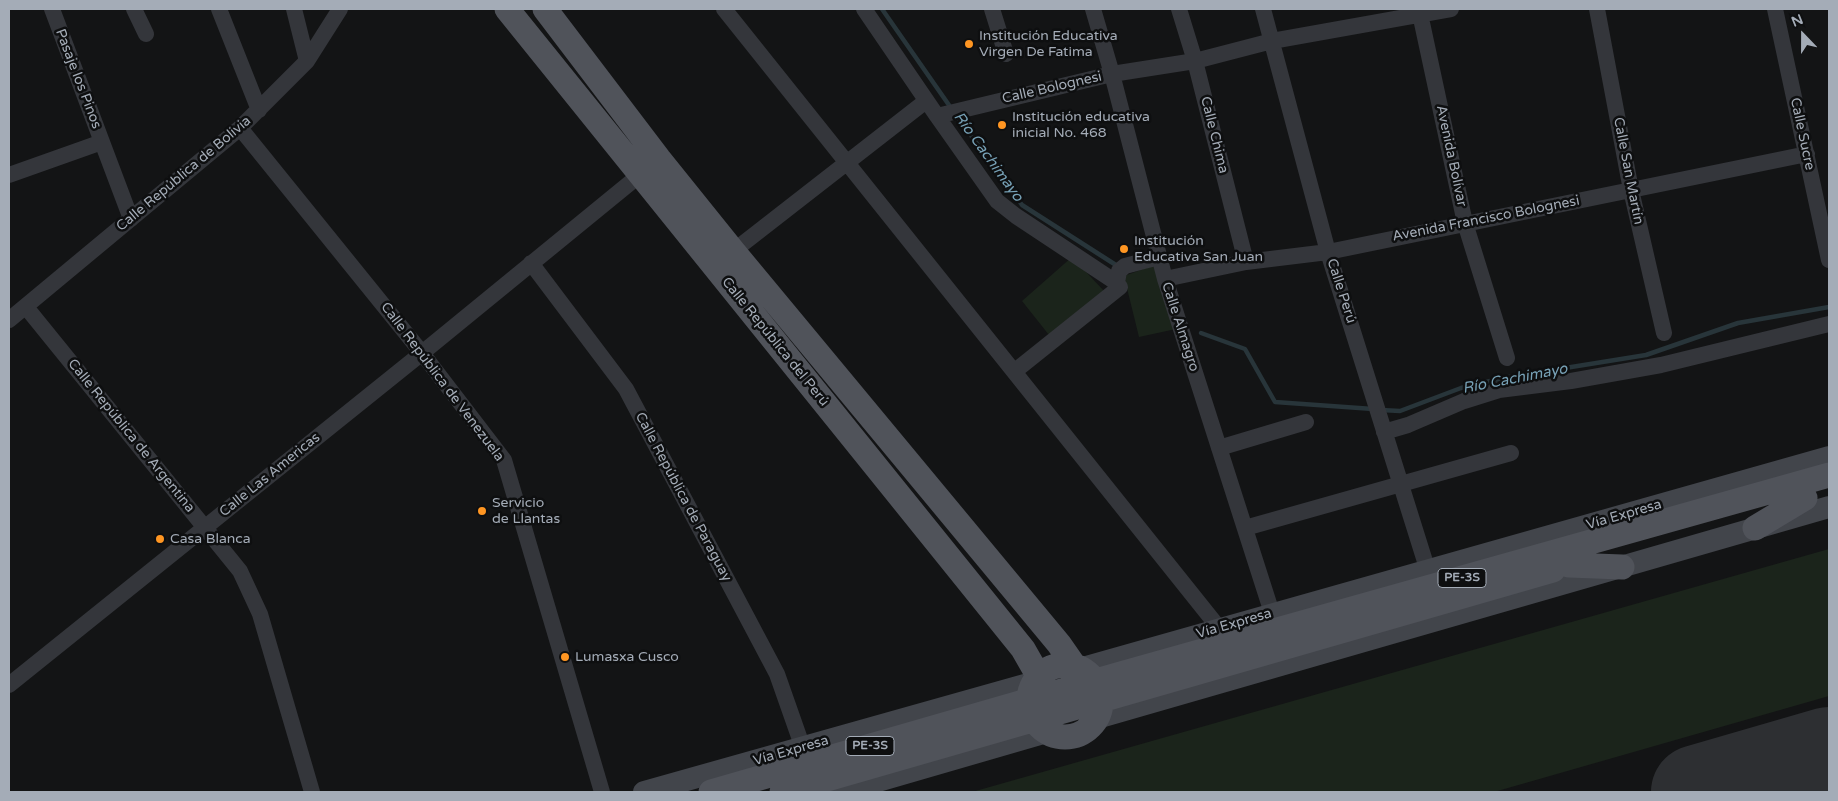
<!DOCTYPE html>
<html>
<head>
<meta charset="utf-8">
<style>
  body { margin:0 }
  #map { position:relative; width:1838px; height:801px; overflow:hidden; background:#131415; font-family:"Varela Round",sans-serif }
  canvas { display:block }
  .frame { position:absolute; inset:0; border:10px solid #a4acb7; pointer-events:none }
  .north { position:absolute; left:1778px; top:10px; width:50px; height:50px; -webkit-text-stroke:4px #0e0f10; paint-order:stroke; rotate:338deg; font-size:14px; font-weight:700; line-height:20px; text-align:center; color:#a4acb7 }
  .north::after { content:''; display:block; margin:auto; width:18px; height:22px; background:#a4acb7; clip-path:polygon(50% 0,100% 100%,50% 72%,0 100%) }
</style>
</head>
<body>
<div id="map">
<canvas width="1838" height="801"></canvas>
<div class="frame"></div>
<div class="north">N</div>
</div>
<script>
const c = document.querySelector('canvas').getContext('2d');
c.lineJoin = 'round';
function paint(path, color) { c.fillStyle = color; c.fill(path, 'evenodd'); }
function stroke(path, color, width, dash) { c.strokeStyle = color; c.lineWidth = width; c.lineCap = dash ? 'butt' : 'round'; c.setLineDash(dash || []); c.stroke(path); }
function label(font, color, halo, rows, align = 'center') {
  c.font = font + ' "Varela Round",sans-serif'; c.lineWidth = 5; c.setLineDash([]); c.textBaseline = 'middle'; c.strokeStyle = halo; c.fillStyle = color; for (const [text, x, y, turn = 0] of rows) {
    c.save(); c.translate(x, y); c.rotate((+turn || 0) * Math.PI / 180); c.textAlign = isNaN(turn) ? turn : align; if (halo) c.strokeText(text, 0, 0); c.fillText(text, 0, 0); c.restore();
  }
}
paint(new Path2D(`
  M 1072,257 L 1104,291 L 1049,335 L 1022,301 Z
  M 1155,265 L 1176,329 L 1139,337 L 1124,276 Z
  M 1829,549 L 1829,696 L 1494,792 L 972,792 Z`), '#1b241b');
stroke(new Path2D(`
  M 882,9 L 951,108
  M 956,115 L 1022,205 L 1119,267
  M 1201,333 L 1245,349 L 1275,402 L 1373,409
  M 1381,410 L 1400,411 L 1461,388 L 1503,378 L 1646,355 L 1738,323 L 1829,307`), '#28353a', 4.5);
stroke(new Path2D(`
  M 1698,792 L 1829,754`), '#2d2f32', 94);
stroke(new Path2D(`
  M 134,9 L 146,34
  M 219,9 L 259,110
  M 294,9 L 307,61
  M 724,9 L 1219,628
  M 864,9 L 937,116 L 1112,74 L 1195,61 L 1272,41 L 1451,9
  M 992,9 L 1006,54
  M 1093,9 L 1112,74 L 1165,279 L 1272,613
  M 1179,9 L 1195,61 L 1246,262
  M 1263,9 L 1328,252 L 1428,571
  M 1419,9 L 1465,223 L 1507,358
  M 1597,9 L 1631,190 L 1664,333
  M 1775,9 L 1829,260
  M 937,116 L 997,201 L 1016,216 L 1117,283
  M 240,128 L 422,353 L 504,460 L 602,792
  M 102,142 L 131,219
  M 9,175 L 102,142 L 52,9
  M 727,256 L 926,101
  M 531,263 L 626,389 L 777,674 L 803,748
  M 1165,279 L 1246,262 L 1328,252 L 1807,154
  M 26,307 L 240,571 L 260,614 L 312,792
  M 9,320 L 240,128 L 307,61 L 340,9
  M 1015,371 L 1120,287 L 1117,283 L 1119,271 L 1125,266 L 1159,257
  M 1384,432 L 1408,425 L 1464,401 L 1499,390 L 1571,381 L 1661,365 L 1829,324
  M 1219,448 L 1306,422
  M 1245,528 L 1511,453
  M 9,685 L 422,353 L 647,169`), '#34363b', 16);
stroke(new Path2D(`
  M 1079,669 L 1829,457
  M 1097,718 L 1829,507
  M 644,792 L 1035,682
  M 840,792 L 1047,732`), '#42454b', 22);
stroke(new Path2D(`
  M 507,9 L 1023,649 L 1039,677
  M 545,9 L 659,159 L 733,251 L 1059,644 L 1075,667
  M 1755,528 L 1805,498
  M 1569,565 L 1622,567
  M1029 701a36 36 0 1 1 72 0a36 36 0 1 1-72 0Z
  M 711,792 L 1117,675 L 1829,475
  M 782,792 L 1553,570`), '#50535a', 25);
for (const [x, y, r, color] of [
  [969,44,5,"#ff9622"],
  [1002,125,5,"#ff9622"],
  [1124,249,5,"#ff9622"],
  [482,511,5,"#ff9622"],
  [160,539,5,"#ff9622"],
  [565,657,5,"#ff9622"]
]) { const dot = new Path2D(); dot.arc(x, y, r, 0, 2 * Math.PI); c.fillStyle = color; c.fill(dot); stroke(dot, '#0e0f10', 2); }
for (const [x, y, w] of [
  [1462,578,48],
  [870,746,48]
]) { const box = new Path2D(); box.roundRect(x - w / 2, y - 9.5, w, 19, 4); c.fillStyle = '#0e0f10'; c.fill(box); stroke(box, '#a4acb7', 1); }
label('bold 12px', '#a4acb7', null, [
  ["PE-3S",1462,578],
  ["PE-3S",870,746]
]);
label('14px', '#a4acb7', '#0e0f10', [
  ["Institución Educativa",979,36],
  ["Virgen De Fatima",979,52],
  ["Institución educativa",1012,117],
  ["inicial No. 468",1012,133],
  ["Institución",1134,241],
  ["Educativa San Juan",1134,257],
  ["Servicio",492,503],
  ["de Llantas",492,519],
  ["Casa Blanca",170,539],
  ["Lumasxa Cusco",575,657]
], 'left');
label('14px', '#a4acb7', '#0e0f10', [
  ["Pasaje los Pinos",78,79,69],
  ["Calle Bolognesi",1052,88,-13],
  ["Calle Sucre",1802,134,78],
  ["Calle Chima",1214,135,76],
  ["Avenida Bolívar",1451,156,78],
  ["Calle San Martín",1628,171,79],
  ["Calle República de Bolivia",184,174,-40],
  ["Avenida Francisco Bolognesi",1486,219,-11],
  ["Calle Perú",1341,291,72],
  ["Calle Almagro",1180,327,72],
  ["Calle República del Perú",775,342,51],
  ["Calle República de Venezuela",442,382,53],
  ["Calle República de Argentina",131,436,51],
  ["Calle Las Americas",270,475,-39],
  ["Calle República de Paraguay",683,497,62],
  ["Vía Expresa",1624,515,-16],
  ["Vía Expresa",1234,624,-16],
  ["Vía Expresa",791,751,-16]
]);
label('italic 15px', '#77a1b6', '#0e0f10', [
  ["Río Cachimayo",988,157,54],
  ["Río Cachimayo",1515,379,-11]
]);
</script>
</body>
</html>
